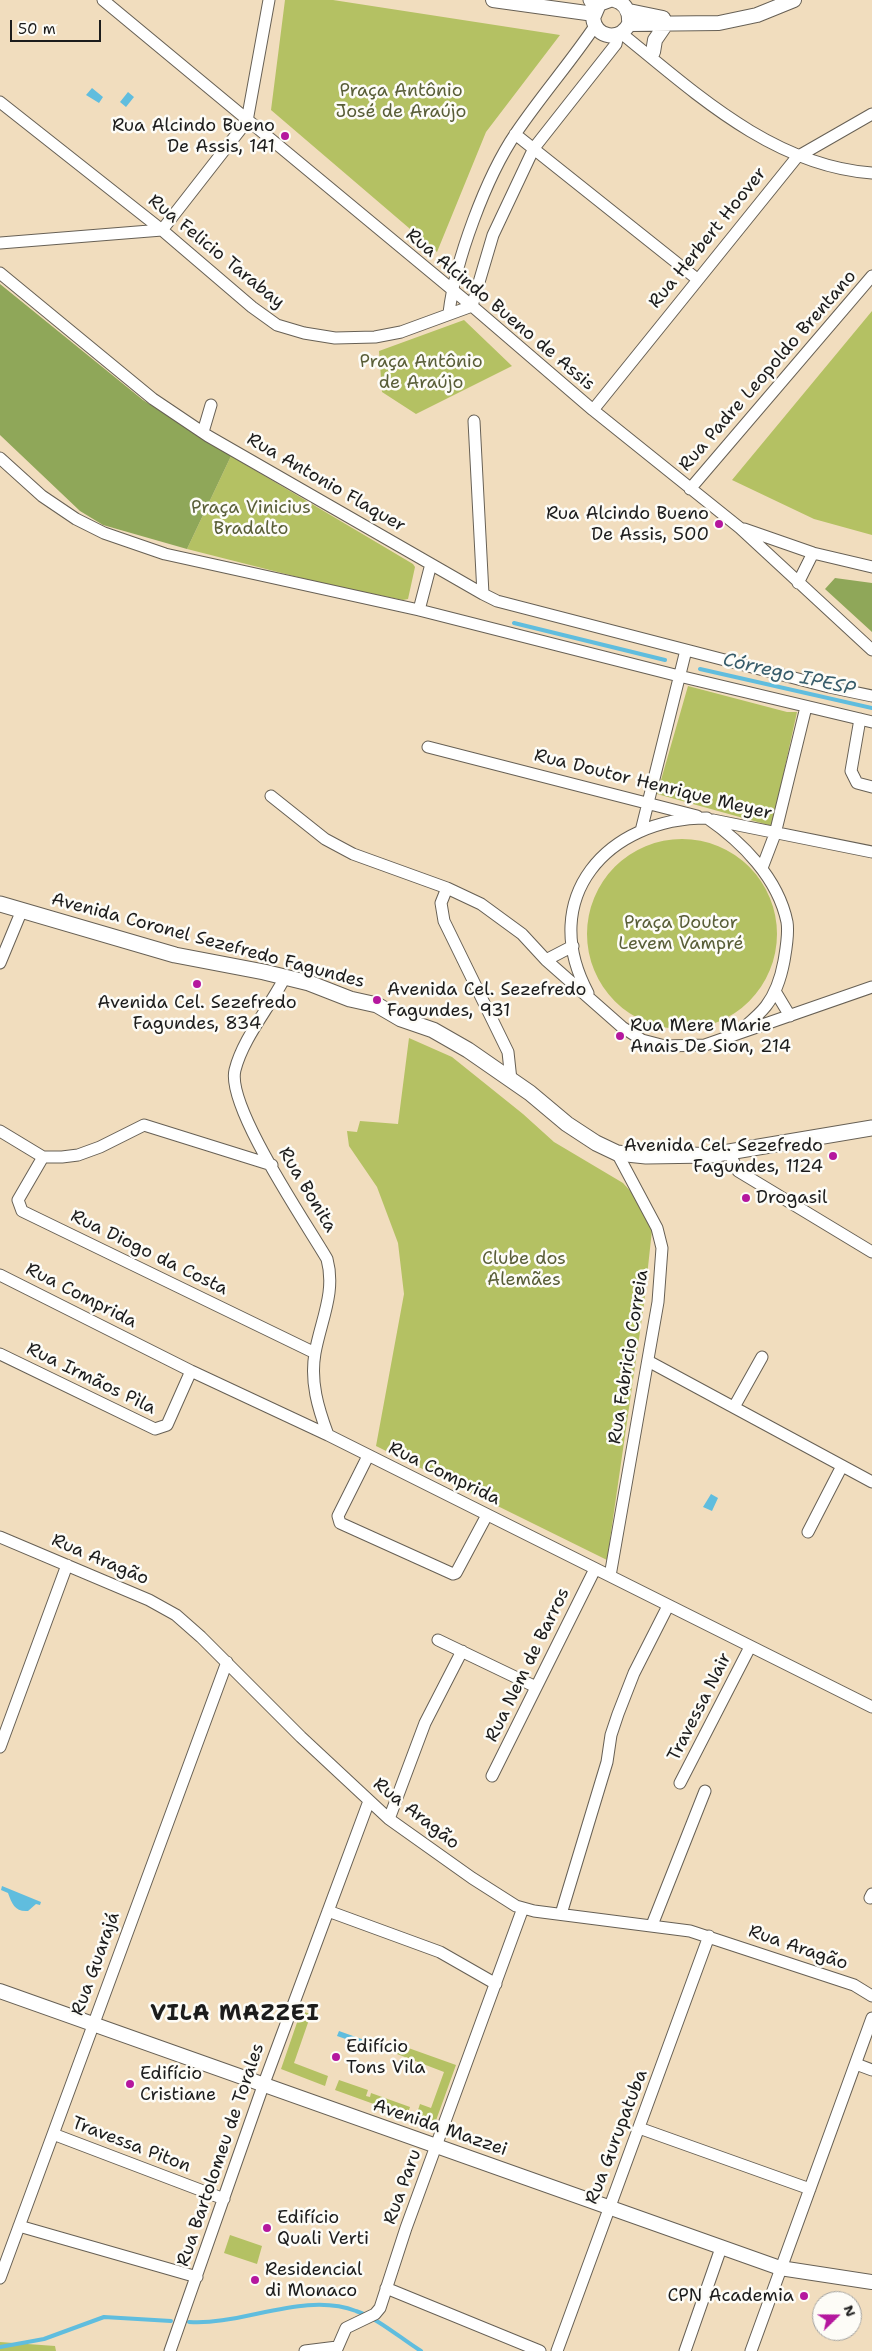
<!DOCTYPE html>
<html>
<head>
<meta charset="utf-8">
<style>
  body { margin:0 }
  #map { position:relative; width:872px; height:2351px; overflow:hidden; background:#f1ddbe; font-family:"Shantell Sans",sans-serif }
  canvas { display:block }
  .north { position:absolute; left:812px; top:2291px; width:50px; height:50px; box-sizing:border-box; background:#fdfcf7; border:1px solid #a3a29f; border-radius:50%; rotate:68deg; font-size:14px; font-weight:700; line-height:20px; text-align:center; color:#1c1c1c }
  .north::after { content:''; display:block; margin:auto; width:18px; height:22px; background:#b5179e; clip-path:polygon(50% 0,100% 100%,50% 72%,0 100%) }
  .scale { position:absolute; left:10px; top:20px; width:91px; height:22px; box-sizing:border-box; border:2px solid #1c1c1c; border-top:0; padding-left:6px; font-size:15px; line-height:18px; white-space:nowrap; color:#1c1c1c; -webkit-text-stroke:4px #fdfcf7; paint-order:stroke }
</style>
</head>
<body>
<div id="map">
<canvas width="872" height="2351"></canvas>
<div class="north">N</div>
<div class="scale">50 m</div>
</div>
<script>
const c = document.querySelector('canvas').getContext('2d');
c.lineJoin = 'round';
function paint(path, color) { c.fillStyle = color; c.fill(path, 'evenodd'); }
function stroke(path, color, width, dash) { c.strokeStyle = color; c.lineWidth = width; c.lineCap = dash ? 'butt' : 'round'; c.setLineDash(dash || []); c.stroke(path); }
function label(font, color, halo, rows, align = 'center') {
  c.font = font + ' "Shantell Sans",sans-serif'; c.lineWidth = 5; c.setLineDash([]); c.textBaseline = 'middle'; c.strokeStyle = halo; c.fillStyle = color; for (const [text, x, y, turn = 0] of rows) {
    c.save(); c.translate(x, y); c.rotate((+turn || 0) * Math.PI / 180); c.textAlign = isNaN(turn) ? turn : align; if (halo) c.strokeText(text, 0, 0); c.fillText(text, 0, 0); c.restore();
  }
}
paint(new Path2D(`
  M 285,0 L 333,0 L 560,35 L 486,132 L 437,252 L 271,110 Z
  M 872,311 L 872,535 L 814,519 L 732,480 Z
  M 464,320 L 512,366 L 416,414 L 382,392 L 379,351 Z
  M 231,456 L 413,564 L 415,567 L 408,599 L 403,600 L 329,585 L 187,549 Z
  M 688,686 L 787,712 L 797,712 L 772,826 L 657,794 Z
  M587 934a95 95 0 1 1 190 0a95 95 0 1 1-190 0Z
  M 409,1038 L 452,1057 L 523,1114 L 554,1142 L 623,1183 L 634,1195 L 652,1230 L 644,1304 L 607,1560 L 376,1446 L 404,1294 L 398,1243 L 377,1187 L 349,1146 L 347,1131 L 357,1132 L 360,1121 L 398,1124 Z
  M 301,2011 L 311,2014 L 294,2063 L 328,2076 L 325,2086 L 281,2069 Z
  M 400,2045 L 456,2065 L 434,2126 L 415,2119 L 420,2104 L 431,2108 L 444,2072 L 397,2054 Z
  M 339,2080 L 368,2090 L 366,2096 L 370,2097 L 371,2093 L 410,2107 L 407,2116 L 335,2090 Z
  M 230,2235 L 262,2246 L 257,2264 L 224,2253 Z
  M 0,2342 L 55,2346 L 56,2351 L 0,2351 Z`), '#b4c163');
paint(new Path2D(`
  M 0,284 L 143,400 L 231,456 L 187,549 L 103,525 L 80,511 L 0,435 Z
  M 835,578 L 872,583 L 872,632 L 825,589 Z`), '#8fa759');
paint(new Path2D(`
  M 92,88 L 103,97 L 99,103 L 86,95 Z
  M 128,92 L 134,97 L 126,107 L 120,102 Z
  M 711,1494 L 718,1498 L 712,1511 L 703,1507 Z
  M 2,1886 L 41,1902 L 40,1905 L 36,1904 L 28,1911 C 15,1912 12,1904 8,1893 L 1,1890 Z
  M 339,2031 L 367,2041 L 366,2046 L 337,2036 Z`), '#60bdde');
stroke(new Path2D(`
  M 514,623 L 665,660
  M 700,669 L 872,708
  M 189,2322 C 241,2326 304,2291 356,2311 C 379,2319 400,2338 421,2351
  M 0,2347 L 44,2339 L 104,2317 L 171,2321`), '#60bdde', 4);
const minor = new Path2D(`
  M 103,0 L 472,306 L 593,410 L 740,528 L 872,650
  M 589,0 L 595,11
  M 621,33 C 695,93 773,166 872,173
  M 0,102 L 162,230 L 252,307 L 277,325 L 304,333 L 335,338 L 375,337 L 401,332 L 472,306 L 493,235 L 534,148 L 616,44 L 618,35
  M 515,134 L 697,279
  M 0,243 L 162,230 L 247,121 L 269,0
  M 0,273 L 153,399 L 208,436 L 483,594 L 497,601 L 829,687 L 872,696
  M 449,313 C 455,261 486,177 516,133 C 541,96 570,63 595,26
  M 593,410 L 797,157 L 872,114
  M 474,421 L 483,594
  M 203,432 L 211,405
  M 0,458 L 42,496 L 76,519 L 104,533 L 165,554 L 419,610 L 679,676 L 872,722
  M 690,489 L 872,276
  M 744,529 L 813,553 L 872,567
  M 798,583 L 813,553
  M 419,610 L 431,564
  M 860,719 L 851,771 L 857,783 L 872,787
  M 428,747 L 697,816
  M 271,796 L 325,839 L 353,854 L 447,888 L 481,904 L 522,934 L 546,960 L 622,1027 L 642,1040 L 665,1046 L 705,1045 L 872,987
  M 713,820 L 872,852
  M 641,831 L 686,650
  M 762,868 L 775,834 L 806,707
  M 447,888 L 441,903 L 444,921 L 508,1052 L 511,1080
  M 546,960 L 573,946
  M 0,963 L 22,910
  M 285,977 C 270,1007 243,1038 235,1070 C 226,1106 306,1223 327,1259 C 336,1292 321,1320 315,1353 C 310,1382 318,1408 328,1435
  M 775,991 L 790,1016
  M 588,993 C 537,898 607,818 707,818 C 742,842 778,878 787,922 C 789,934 786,949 784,961 C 781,977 776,993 766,1006 C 759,1015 749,1023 741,1030
  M 0,1131 L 43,1157 L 62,1157 L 78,1155 L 100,1147 L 144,1125 L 272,1165
  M 729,1152 L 738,1171 L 872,1252
  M 43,1157 L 18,1200 L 22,1211 L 315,1353
  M 0,1275 L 191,1371 L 328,1435 L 872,1707
  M 0,1354 L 155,1429 L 167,1425 L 191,1371
  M 648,1361 L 872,1482
  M 734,1407 L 762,1357
  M 368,1456 L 338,1516 L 340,1523 L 453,1574 L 456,1573 L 487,1515
  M 808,1532 L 842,1466
  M 0,1537 L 149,1600 L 176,1615 L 201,1637 L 301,1737 L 389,1819 L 472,1878 L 516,1906 L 534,1911 L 690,1931 L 854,1985 L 872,1996
  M 610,1576 L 658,1302 L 662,1248 L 657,1228 L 617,1153
  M 438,1640 L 536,1687
  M 0,1747 L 67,1565
  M 492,1776 L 595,1569
  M 680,1783 L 750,1647
  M 389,1819 L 425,1723 L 462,1651
  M 870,1898 L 872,1894
  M 328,1911 L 440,1952 L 496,1984
  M 561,1914 L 607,1762 L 611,1735 L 618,1714 L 634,1673 L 668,1606
  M 652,1925 L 705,1791
  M 856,2064 L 872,2070
  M 639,2128 L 810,2189
  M 53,2134 L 224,2199
  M 19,2226 L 197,2277
  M 0,2278 L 227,1662
  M 386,2288 L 540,2351
  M 170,2351 L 263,2086 L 369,1801
  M 305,2351 L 337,2347
  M 336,2351 L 346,2328 L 375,2314 L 380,2308 L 406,2228 L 523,1908
  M 557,2351 L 709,1936
  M 685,2351 L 721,2248
  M 751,2351 L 872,2018`);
const tertiary = new Path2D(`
  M 493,0 L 594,14
  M 610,0 L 599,4 L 593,18 C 596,39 620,41 629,24 C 630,12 626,3 614,0
  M 629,11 L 663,18
  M 629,24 L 719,23 L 757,15 L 794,0
  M 653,52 L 655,40 L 666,24
  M 0,1991 L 780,2268 L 872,2282`);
const secondary = new Path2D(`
  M 0,904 L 175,955 L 264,972 L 309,983 L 350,999 L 377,1005 L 401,1019 L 433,1030 L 468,1050 L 530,1093 L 567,1124 L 596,1143 L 617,1153 L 646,1156 L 711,1155 L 872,1128`);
stroke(minor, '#676055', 13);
stroke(tertiary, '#676055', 16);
stroke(secondary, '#676055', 17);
stroke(minor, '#fff', 11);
stroke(tertiary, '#fff', 14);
stroke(secondary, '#fff', 15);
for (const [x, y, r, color] of [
  [285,136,5,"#b5179e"],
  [719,524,5,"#b5179e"],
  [197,984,5,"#b5179e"],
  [377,1000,5,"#b5179e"],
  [620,1036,5,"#b5179e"],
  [833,1156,5,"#b5179e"],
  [746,1198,5,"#b5179e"],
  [336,2057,5,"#b5179e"],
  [130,2084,5,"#b5179e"],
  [267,2228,5,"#b5179e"],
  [255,2280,5,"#b5179e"],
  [804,2296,5,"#b5179e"]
]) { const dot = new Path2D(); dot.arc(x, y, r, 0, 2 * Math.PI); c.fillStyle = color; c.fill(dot); stroke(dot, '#fdfcf7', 2); }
label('18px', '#595e38', '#fdfcf7', [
  ["Praça Antônio",401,91],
  ["José de Araújo",401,112],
  ["Praça Antônio",421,362],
  ["de Araújo",421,383],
  ["Praça Vinicius",251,508],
  ["Bradalto",251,529],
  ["Praça Doutor",681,923],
  ["Levem Vampré",681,944],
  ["Clube dos",524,1259],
  ["Alemães",524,1280]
]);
label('18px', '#1c1c1c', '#fdfcf7', [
  ["Rua Alcindo Bueno",275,126,"right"],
  ["De Assis, 141",275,147,"right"],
  ["Rua Alcindo Bueno",709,514,"right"],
  ["De Assis, 500",709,535,"right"],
  ["Avenida Cel. Sezefredo",387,990],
  ["Fagundes, 931",387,1011],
  ["Avenida Cel. Sezefredo",197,1003,"center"],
  ["Fagundes, 834",197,1024,"center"],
  ["Rua Mere Marie",630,1026],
  ["Anais De Sion, 214",630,1047],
  ["Avenida Cel. Sezefredo",823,1146,"right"],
  ["Fagundes, 1124",823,1167,"right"],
  ["Drogasil",756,1198],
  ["Edifício",346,2047],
  ["Tons Vila",346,2068],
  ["Edifício",140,2074],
  ["Cristiane",140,2095],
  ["Edifício",277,2218],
  ["Quali Verti",277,2239],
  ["Residencial",265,2270],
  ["di Monaco",265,2291],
  ["CPN Academia",794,2296,"right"]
], 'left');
label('18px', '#1c1c1c', '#fdfcf7', [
  ["Rua Herbert Hoover",708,238,-51],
  ["Rua Felicio Tarabay",216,252,39],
  ["Rua Alcindo Bueno de Assis",500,310,40],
  ["Rua Padre Leopoldo Brentano",768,371,-49],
  ["Rua Antonio Flaquer",326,483,30],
  ["Rua Doutor Henrique Meyer",653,785,14],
  ["Avenida Coronel Sezefredo Fagundes",208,941,15],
  ["Rua Bonita",307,1190,59],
  ["Rua Diogo da Costa",149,1253,26],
  ["Rua Comprida",81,1296,27],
  ["Rua Fabricio Correia",629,1357,-81],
  ["Rua Irmãos Pìla",91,1379,26],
  ["Rua Comprida",444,1474,26],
  ["Rua Aragão",100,1560,23],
  ["Rua Nem de Barros",528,1665,-64],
  ["Travessa Nair",700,1707,-63],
  ["Rua Aragão",416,1814,38],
  ["Rua Aragão",798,1948,19],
  ["Rua Guarajá",96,1964,-70],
  ["Avenida Mazzei",440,2128,19],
  ["Rua Gurupatuba",617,2137,-69],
  ["Travessa Piton",131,2145,21],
  ["Rua Bartolomeu de Torales",221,2155,-71],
  ["Rua Paru",403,2187,-70]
]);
label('italic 19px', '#375c6a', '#fdfcf7', [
  ["Córrego IPESP",789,675,13]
]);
c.letterSpacing = '1px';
label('bold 22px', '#1c1c1c', '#fdfcf7', [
  ["VILA MAZZEI",235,2014]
]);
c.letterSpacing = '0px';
</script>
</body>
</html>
